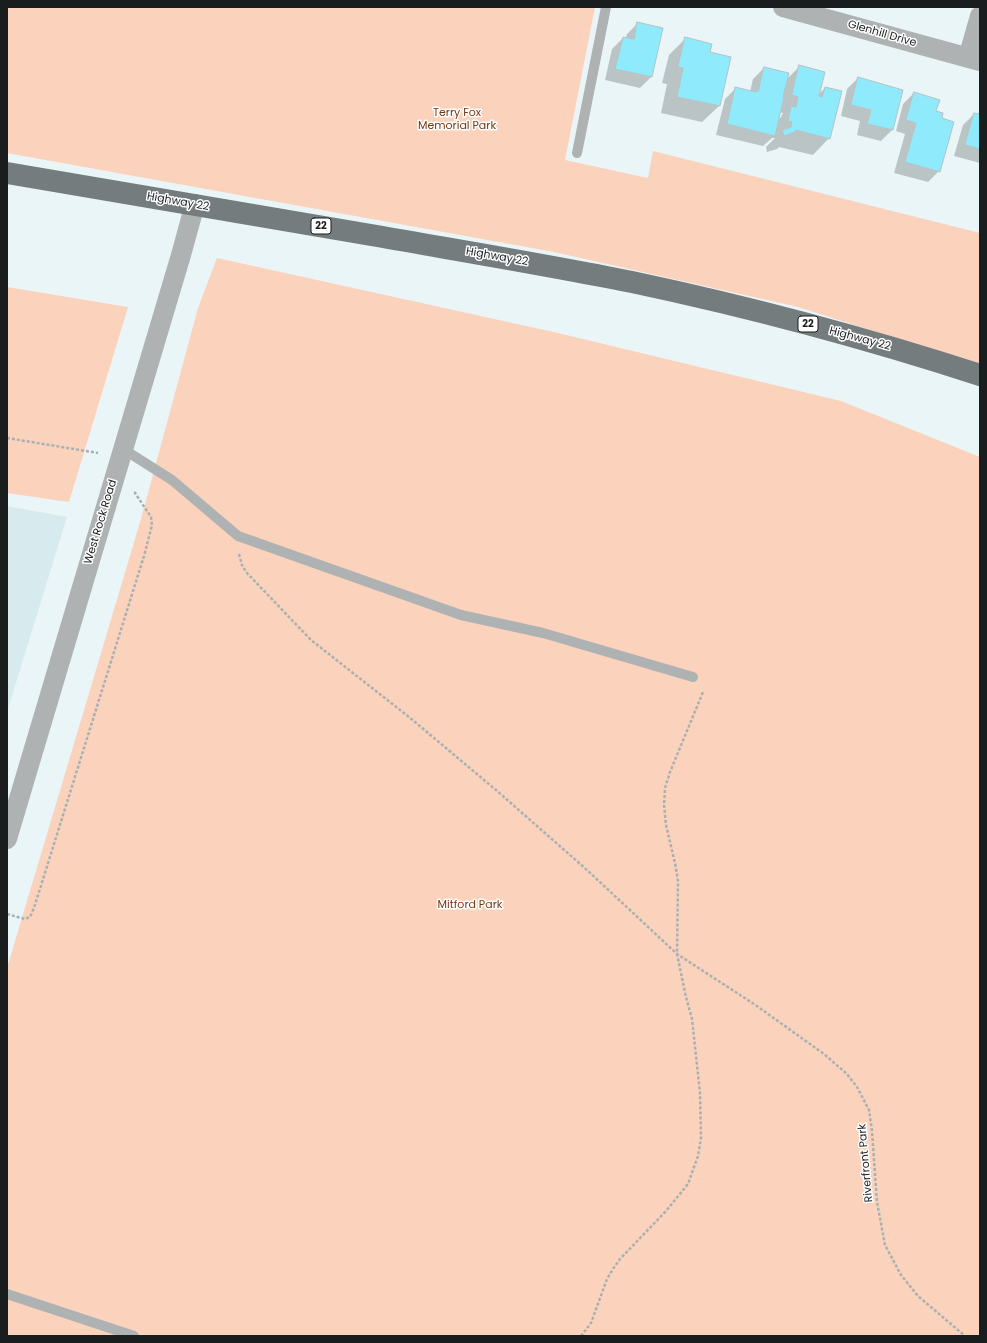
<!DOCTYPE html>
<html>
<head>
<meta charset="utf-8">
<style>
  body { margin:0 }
  #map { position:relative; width:987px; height:1343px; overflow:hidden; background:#eaf5f7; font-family:Poppins,sans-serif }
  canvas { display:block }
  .frame { position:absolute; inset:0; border:8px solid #191d1e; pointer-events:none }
</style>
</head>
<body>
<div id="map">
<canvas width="987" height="1343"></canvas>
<div class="frame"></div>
</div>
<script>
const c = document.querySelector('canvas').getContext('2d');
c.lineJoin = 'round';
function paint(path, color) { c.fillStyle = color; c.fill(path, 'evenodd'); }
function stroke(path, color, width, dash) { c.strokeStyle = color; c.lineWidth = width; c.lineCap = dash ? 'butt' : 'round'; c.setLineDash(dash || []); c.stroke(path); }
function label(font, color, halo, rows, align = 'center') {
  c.font = font + ' Poppins,sans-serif'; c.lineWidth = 3; c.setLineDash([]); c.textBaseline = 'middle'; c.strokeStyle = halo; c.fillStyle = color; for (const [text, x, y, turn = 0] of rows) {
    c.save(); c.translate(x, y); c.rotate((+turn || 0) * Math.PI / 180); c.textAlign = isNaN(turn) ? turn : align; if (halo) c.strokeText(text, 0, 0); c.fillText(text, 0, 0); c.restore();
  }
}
paint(new Path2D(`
  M 7,506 L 67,517 L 7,712 Z`), '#d7ebef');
paint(new Path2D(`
  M 7,7 L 595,7 L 565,160 L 648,178 L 653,151 L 980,233 L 980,365 L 798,307 L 554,252 L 7,153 Z
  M 217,258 L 558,333 L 841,401 L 980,457 L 980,1336 L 7,1336 L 7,968 L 141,519 L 198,308 Z
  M 7,287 L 128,307 L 69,502 L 7,493 Z`), '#fbd2bc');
paint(new Path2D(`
  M 638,23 L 662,29 L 651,77 L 640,88 L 605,80 L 612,49 L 623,38 L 626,38 L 627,34 Z
  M 685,39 L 709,53 L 730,58 L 719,106 L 702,122 L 661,113 L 667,84 L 662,83 L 669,55 Z
  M 800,66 L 818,95 L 825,88 L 829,138 L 813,155 L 779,147 L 777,149 L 767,152 L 766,147 L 775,138 L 772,138 L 763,146 L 716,135 L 725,99 L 736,88 L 750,92 L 753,79 L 764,68 L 786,80 ZM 779,112 L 783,113 L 781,117 L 777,121 Z
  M 858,78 L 892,130 L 881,141 L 857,135 L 860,121 L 841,116 L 847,89 Z
  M 914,93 L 935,112 L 939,171 L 928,182 L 894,173 L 905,134 L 896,131 L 903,104 Z
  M 974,114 L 980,115 L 980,163 L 954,156 L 963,125 Z`), '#0003');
const building = new Path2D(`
  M 637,22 L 663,28 L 652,77 L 615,69 L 623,37 L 634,39 Z
  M 685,37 L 712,44 L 710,52 L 731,57 L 720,106 L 677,97 L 683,68 L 678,67 Z
  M 799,65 L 825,72 L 819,96 L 822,97 L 825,87 L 842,91 L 830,139 L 796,130 L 795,132 L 784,136 L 782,130 L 791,127 L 792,122 L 788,121 L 791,106 L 796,107 L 798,97 L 792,95 Z
  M 764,67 L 789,73 L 783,97 L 784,97 L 775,136 L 727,124 L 735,87 L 756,92 L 757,90 L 758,91 Z
  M 858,77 L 903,90 L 893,130 L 867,124 L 871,110 L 851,105 Z
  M 914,92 L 940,100 L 936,111 L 943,113 L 942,118 L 954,122 L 940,172 L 905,162 L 916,123 L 906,120 Z
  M 974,113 L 980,114 L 980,149 L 965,145 Z`);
paint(building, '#8feafb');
stroke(building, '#b7c1c3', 1);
stroke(new Path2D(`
  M 7,438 L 98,453
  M 239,554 L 242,565 L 246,572 L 311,640 L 409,717 L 496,790 L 587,870 L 677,954 L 754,1004 L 824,1054 L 847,1074 L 857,1087 L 869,1110 L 872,1131 L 877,1202 L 885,1245 L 901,1275 L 918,1296 L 965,1336
  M 7,914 L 25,919 L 30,917 L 34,908 L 144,556 L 152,525 L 151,517 L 135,493 L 136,491
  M 581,1336 L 591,1323 L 607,1279 L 613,1269 L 620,1259 L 666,1211 L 688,1184 L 698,1156 L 701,1138 L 700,1093 L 692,1019 L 686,997 L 677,954 L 678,881 L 675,863 L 666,825 L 664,805 L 665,788 L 670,772 L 703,692`), '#a8b1b2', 2.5, [3, 2]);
stroke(new Path2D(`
  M 577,153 L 606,7
  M 123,449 L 172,480 L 238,536 L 461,615 L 543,633 L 693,677
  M 7,1294 L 134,1336`), '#aeb2b3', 10);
stroke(new Path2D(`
  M 783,7 L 980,61
  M 968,58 L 980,16
  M 7,839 L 181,255 L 195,204`), '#aeb2b3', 20);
stroke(new Path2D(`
  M 7,173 C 130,194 253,215 377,236 C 462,251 548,265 632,282 C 750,307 866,338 980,375`), '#747c7e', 22);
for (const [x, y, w] of [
  [321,226,20],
  [808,324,20]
]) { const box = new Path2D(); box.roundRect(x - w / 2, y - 8, w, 16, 3); c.fillStyle = '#fff'; c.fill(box); stroke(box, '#191d1e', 1); }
label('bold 10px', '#191d1e', null, [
  ["22",321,226],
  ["22",808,324]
]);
label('11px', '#191d1e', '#fff', [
  ["Glenhill Drive",882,34,16],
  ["Highway 22",178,202,10],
  ["Highway 22",497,257,10],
  ["Highway 22",860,339,15],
  ["West Rock Road",101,522,-73],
  ["Riverfront Park",866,1163,-95]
]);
label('11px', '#733911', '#fff', [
  ["Terry Fox",457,113],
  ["Memorial Park",457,126],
  ["Mitford Park",470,905]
]);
</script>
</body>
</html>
